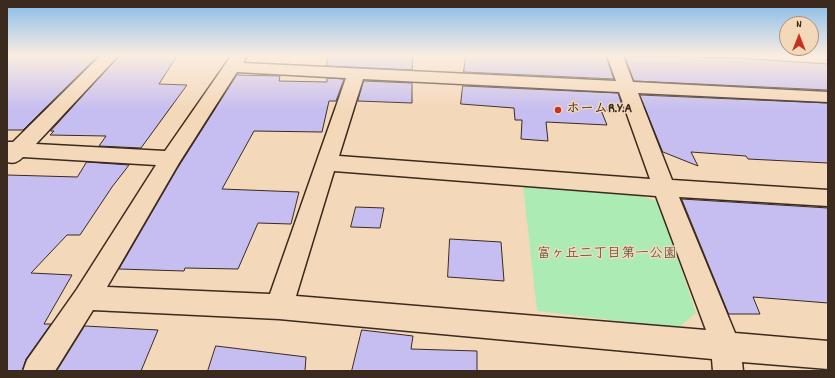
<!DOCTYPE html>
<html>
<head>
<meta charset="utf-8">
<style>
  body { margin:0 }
  #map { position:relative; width:835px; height:378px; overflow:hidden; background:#f4d8ba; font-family:Dekko,sans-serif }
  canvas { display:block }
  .frame { position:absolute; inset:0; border:8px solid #3b2a1e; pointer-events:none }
  .north { position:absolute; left:779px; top:16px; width:40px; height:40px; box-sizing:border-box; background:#f4d8ba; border:1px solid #aa927c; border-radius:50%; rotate:0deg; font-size:11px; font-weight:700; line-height:16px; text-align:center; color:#3b2a1e }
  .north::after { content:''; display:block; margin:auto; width:14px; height:18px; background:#c8321e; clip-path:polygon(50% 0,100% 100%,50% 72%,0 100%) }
</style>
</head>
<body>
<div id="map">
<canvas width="835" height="378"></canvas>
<div class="frame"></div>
<div class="north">N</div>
</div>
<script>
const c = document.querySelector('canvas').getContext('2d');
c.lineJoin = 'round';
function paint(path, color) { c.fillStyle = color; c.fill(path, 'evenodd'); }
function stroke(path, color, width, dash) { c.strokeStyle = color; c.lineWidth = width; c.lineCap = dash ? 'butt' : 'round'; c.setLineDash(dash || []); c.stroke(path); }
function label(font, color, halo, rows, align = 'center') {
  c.font = font + ' Dekko,"Klee One",sans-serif'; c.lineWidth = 3; c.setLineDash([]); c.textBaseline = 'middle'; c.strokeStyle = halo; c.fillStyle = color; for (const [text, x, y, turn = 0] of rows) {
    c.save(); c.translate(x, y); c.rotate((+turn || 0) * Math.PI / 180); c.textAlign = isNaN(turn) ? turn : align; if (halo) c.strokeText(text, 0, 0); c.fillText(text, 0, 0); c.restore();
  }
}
paint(new Path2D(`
  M 523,185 L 629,192 L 659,202 L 696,313 L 678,328 L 537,311 Z`), '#acecb4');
const building = new Path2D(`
  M 7,56 L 98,56 L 23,130 L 7,130 Z
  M 119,56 L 177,56 L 159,84 L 187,85 L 141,148 L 99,146 L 106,136 L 50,135 L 54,131 L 51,131 Z
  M 328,56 L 413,56 L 412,70 L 327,66 Z
  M 466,56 L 606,56 L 614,79 L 464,72 Z
  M 625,56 L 738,58 L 828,64 L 828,90 L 634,81 Z
  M 237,75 L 280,76 L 279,81 L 327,82 L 327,78 L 344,79 L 336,101 L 329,101 L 322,132 L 254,131 L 222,189 L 299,192 L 291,224 L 258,223 L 238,269 L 185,268 L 184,271 L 119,269 L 177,169 Z
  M 364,81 L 412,83 L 412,103 L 358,101 Z
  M 463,86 L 618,93 L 624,111 L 601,110 L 607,125 L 546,122 L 548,141 L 521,139 L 522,120 L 515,120 L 514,108 L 461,104 Z
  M 640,95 L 828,103 L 828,163 L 748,159 L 746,156 L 691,152 L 698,166 L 663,152 Z
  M 87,162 L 129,165 L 112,187 L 80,235 L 67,235 L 31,273 L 72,275 L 44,324 L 51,324 L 26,359 L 22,371 L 7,371 L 7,175 L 77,177 Z
  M 682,199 L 828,208 L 828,303 L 753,297 L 760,314 L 729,314 Z
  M 356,207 L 384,208 L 380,228 L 351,227 Z
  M 450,239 L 501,242 L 504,281 L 448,277 Z
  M 85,326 L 158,330 L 141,371 L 57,371 Z
  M 362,330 L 413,336 L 411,349 L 477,351 L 477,371 L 352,371 Z
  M 216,346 L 306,357 L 305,371 L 208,371 Z`);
paint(building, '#c6bef0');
stroke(building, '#3b2a1e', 1);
const minor = new Path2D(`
  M 100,56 L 118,56 L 36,144 L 165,151 L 231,56 L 247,56 L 243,63 L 616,81 L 607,56 L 623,56 L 633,82 L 828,92 L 828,102 L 638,93 L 672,180 L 828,190 L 828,206 L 679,197 L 735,333 L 828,341 L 828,369 L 742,362 L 743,371 L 713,371 L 712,359 L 279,319 L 93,310 L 55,371 L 23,371 L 27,360 L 77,289 L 156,165 L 23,157 C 18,162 14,164 7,162 L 7,142 L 13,142 ZM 237,72 L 346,78 L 270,294 L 107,287 L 179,163 ZM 363,79 L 619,92 L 650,179 L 339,156 ZM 334,171 L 656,196 L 706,330 L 296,296 Z`);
stroke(minor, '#3b2a1e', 3);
paint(minor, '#f4d8ba');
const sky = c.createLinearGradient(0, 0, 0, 109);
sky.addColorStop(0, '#83bbea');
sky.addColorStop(0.51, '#faede0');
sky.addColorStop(1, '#faede000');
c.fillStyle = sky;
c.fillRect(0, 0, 835, 109);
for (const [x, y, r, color] of [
  [558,110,4,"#c8321e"]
]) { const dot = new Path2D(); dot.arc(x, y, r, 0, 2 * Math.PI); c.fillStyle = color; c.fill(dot); stroke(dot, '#f4d8ba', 1.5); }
label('bold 14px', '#3b2a1e', '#f4d8ba', [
  ["ホームR.Y.A",566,110]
], 'left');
label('14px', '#4c4734', '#f4d8ba', [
  ["富ヶ丘二丁目第一公園",607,255]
]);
</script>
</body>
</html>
